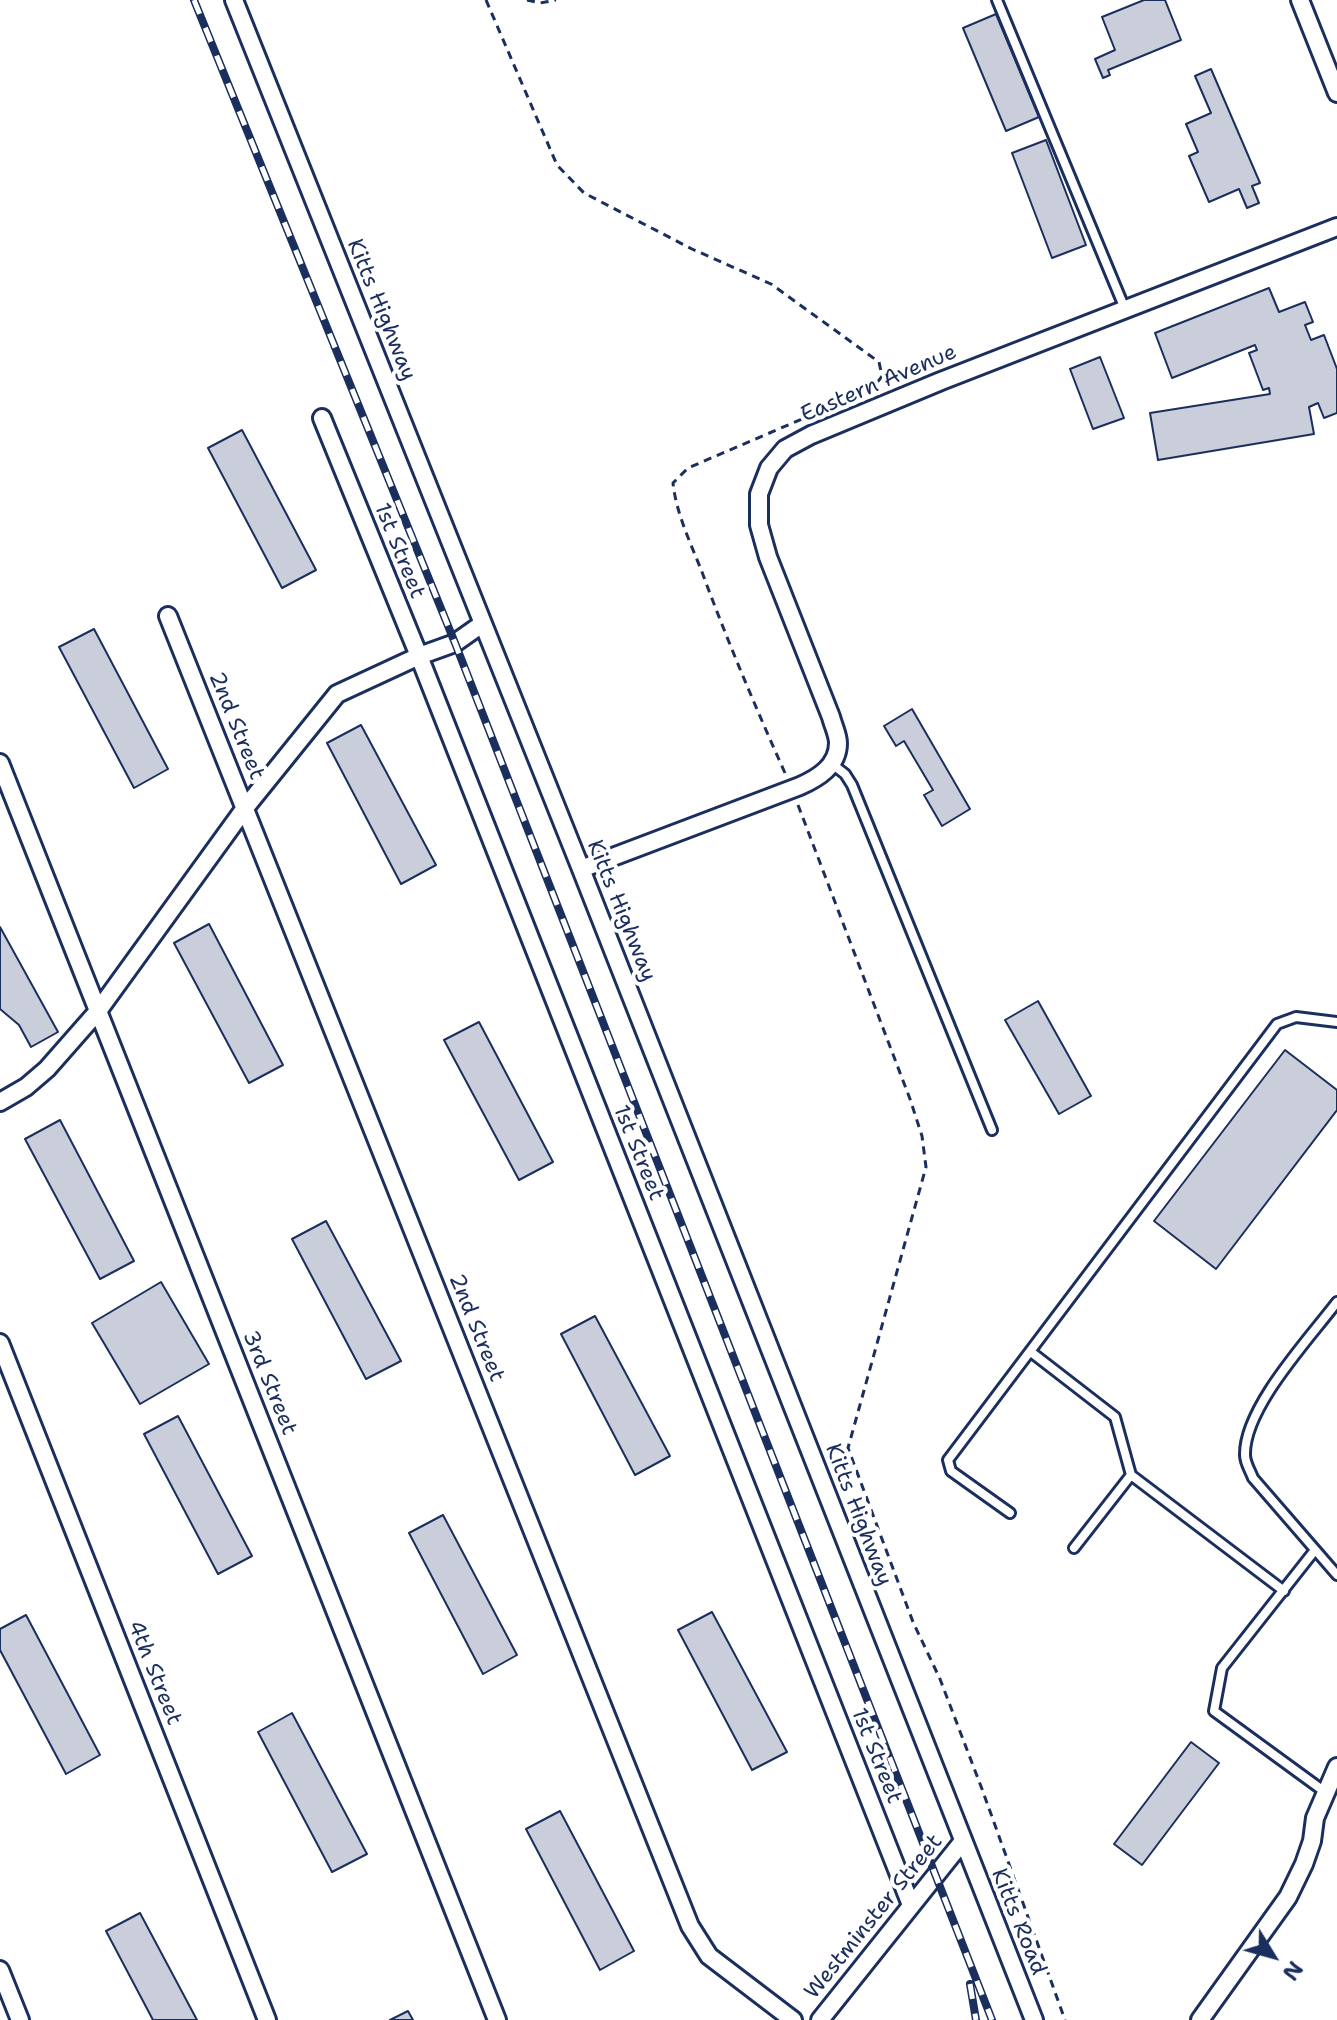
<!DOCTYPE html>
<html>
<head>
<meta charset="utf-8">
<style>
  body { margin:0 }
  #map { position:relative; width:1337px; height:2020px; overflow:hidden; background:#fff; font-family:"Shantell Sans",sans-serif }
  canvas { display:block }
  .north { position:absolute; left:1233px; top:1916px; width:80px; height:80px; -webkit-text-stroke:6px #fff; paint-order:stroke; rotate:127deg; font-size:22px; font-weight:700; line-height:32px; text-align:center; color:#1b2f5e }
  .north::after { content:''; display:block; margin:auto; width:28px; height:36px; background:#1b2f5e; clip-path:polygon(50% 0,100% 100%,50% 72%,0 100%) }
</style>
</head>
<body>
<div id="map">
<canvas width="1337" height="2020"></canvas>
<div class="north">N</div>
</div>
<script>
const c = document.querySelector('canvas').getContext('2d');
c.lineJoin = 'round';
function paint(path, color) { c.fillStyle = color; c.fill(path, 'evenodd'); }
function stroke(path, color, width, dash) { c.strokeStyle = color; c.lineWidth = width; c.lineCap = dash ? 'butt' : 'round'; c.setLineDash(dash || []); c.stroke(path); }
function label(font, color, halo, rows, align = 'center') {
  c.font = font + ' "Shantell Sans",sans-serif'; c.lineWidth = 8; c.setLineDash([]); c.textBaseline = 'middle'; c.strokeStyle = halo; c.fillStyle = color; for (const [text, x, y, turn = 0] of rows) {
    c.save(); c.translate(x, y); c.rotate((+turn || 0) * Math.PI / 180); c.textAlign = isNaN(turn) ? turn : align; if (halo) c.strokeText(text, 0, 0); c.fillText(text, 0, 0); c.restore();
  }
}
const building = new Path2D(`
  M 1144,0 L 1165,0 L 1181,40 L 1108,70 L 1110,75 L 1103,78 L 1095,59 L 1115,50 L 1102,17 Z
  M 996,14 L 1039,117 L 1006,131 L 963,28 Z
  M 1211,69 L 1260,183 L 1252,186 L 1259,203 L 1247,208 L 1239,189 L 1209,202 L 1189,156 L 1198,152 L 1186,124 L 1211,113 L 1195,76 Z
  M 1046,140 L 1086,245 L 1052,258 L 1012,153 Z
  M 1269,288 L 1279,312 L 1305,302 L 1313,322 L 1305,325 L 1311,340 L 1324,335 L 1337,369 L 1337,413 L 1324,418 L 1318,403 L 1309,407 L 1314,434 L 1158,460 L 1150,413 L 1270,394 L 1269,388 L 1263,390 L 1249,353 L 1257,350 L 1255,345 L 1172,378 L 1155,333 Z
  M 1100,357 L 1124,418 L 1093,429 L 1070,369 Z
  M 242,430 L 316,570 L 282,588 L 208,448 Z
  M 94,629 L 168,769 L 134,788 L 59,647 Z
  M 912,709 L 970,809 L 942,826 L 924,795 L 933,790 L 904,741 L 896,746 L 884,726 Z
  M 361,725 L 436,865 L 401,884 L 327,743 Z
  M 209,924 L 283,1065 L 249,1083 L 174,943 Z
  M 0,927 L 58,1032 L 31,1047 L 19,1025 L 0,1009 Z
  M 1038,1001 L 1091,1096 L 1059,1114 L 1005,1020 Z
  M 479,1022 L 553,1162 L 519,1180 L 444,1040 Z
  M 1285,1050 L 1337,1090 L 1337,1110 L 1216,1269 L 1154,1221 Z
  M 60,1120 L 134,1261 L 100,1279 L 25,1139 Z
  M 326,1221 L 401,1361 L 366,1379 L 292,1239 Z
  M 161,1282 L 209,1364 L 140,1404 L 92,1323 Z
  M 595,1316 L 670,1456 L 635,1475 L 561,1334 Z
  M 178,1416 L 252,1556 L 218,1574 L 144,1434 Z
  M 443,1515 L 517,1655 L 483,1674 L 409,1533 Z
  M 712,1612 L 787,1752 L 752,1770 L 678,1630 Z
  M 26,1615 L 100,1755 L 66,1774 L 0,1650 L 0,1629 Z
  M 292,1713 L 367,1854 L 332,1872 L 258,1732 Z
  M 1191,1742 L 1219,1763 L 1142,1865 L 1114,1844 Z
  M 560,1811 L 634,1951 L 600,1970 L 526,1829 Z
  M 140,1913 L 197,2020 L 153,2020 L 106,1931 Z
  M 408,2011 L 413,2020 L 390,2020 Z`);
paint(building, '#caceda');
stroke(building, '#1b2f5e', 2);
const service = new Path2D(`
  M 997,0 L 1125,309
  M 832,764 L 845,774 L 852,785 L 992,1130
  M 1337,1302 C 1309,1339 1244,1408 1245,1455 C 1245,1463 1250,1470 1253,1478 L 1337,1575
  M 1031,1352 L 1115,1417 L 1131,1475 L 1074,1548
  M 1131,1475 L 1284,1591
  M 1010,1513 L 951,1471 L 948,1460 L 1277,1024 L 1296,1017 L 1337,1022
  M 1315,1550 L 1222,1668 L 1214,1711 L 1325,1792`);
const minor = new Path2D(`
  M 234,0 L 581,869 L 1034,2020
  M 1300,0 L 1337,93
  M 322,418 L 419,656 L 911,1905
  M 168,616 L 690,1926 L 709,1956 L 793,2020
  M 0,763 L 497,2020
  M 581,869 L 800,786 C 818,778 838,766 838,743 C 838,735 833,725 831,717 L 768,557 L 759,525 L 759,494 L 769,468 L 785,449 L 811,435 L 941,381 L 1337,227
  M 0,1102 L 26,1087 L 47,1069 L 98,1011 L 245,808 L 337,694 L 419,656 L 455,643 L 482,624
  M 0,1343 L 267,2020
  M 0,1970 L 20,2020
  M 820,2020 L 963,1841
  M 1200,2020 L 1288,1897 L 1304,1864 L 1312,1841 L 1315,1818 L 1337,1767`);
stroke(service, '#1b2f5e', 14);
stroke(minor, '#1b2f5e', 22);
stroke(new Path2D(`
  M 486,0 L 557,165 L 584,193 L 692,249 L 771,284 L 879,362 L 882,376 C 871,394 847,400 827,408
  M 527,0 L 540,3 L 556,0
  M 785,773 C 755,706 727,640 702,572 C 691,544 676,513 673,483 L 688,468 L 802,419
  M 798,805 L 910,1099 L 922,1136 L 926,1167 L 848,1448 L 913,1622 L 940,1679 L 982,1789 L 1065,2020`), '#1b2f5e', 3, [8, 6]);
stroke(service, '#fff', 8);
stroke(minor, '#fff', 16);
const rail = new Path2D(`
  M 194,0 L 455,643 L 992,2020
  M 970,1984 L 976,2020`);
stroke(rail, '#1b2f5e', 8);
stroke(rail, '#fff', 5, [15]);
label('22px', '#1b2f5e', '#fff', [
  ["Kitts Highway",381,310,68],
  ["Eastern Avenue",879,384,-23],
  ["1st Street",399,551,68],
  ["2nd Street",236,726,68],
  ["Kitts Highway",621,911,68],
  ["1st Street",638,1153,68],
  ["2nd Street",476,1328,68],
  ["3rd Street",269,1383,68],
  ["Kitts Highway",858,1515,69],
  ["4th Street",154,1673,68],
  ["1st Street",876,1756,68],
  ["Westminster Street",874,1917,-51],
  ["Kitts Road",1018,1922,68]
]);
</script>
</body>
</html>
